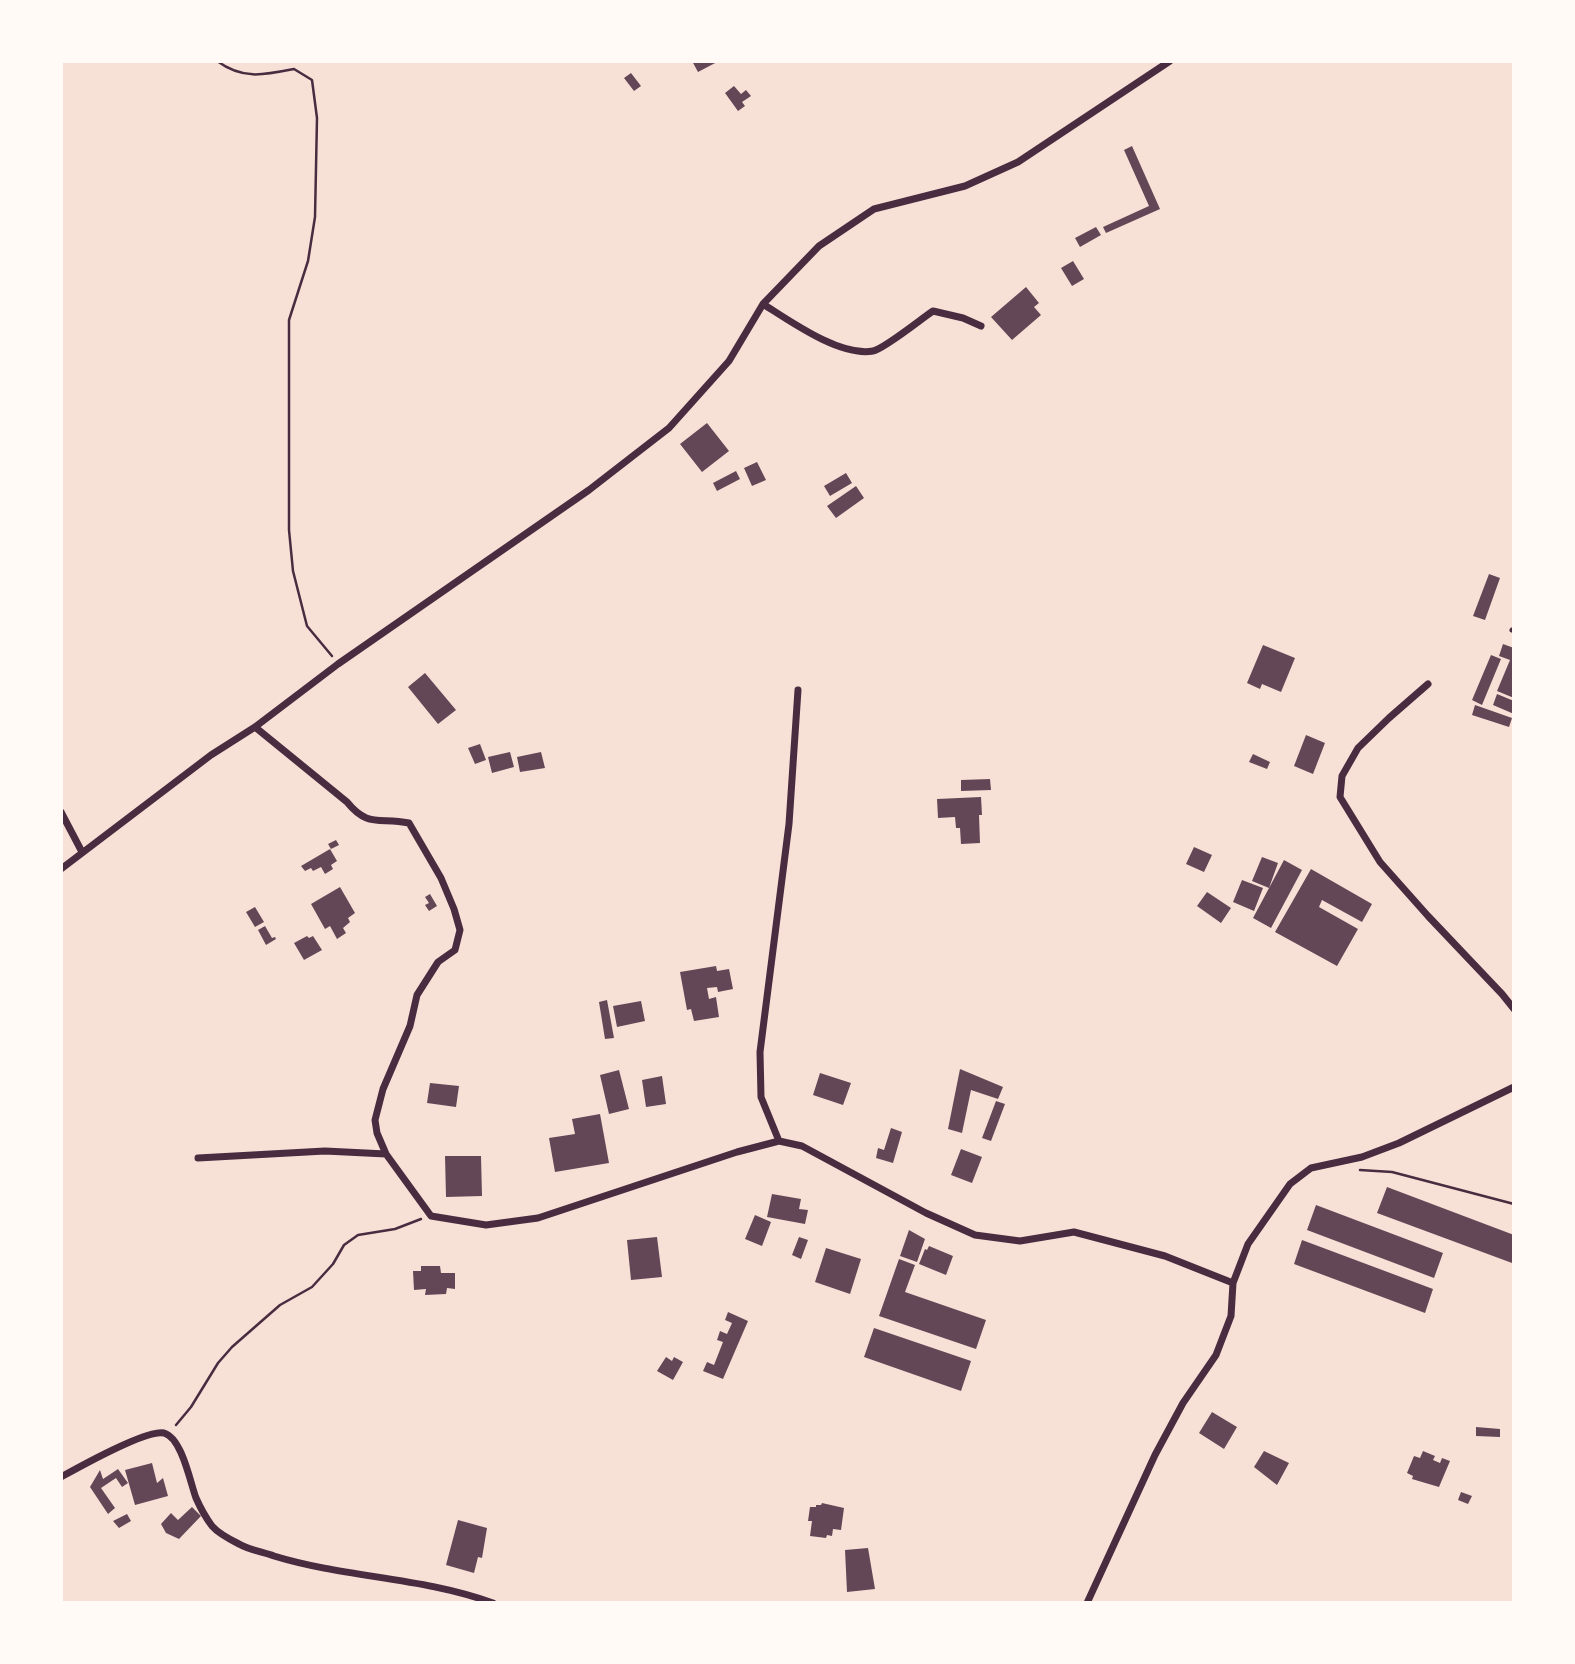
<!DOCTYPE html>
<html>
<head>
<meta charset="utf-8">
<style>
  body { margin:0 }
  #map { position:relative; width:1575px; height:1664px; overflow:hidden; background:#f7e1d7; font-family:Inter,sans-serif }
  canvas { display:block }
  .frame { position:absolute; inset:0; border:63px solid #fffaf5; pointer-events:none }
</style>
</head>
<body>
<div id="map">
<canvas width="1575" height="1664"></canvas>
<div class="frame"></div>
</div>
<script>
const c = document.querySelector('canvas').getContext('2d');
c.lineJoin = 'round';
function paint(path, color) { c.fillStyle = color; c.fill(path, 'evenodd'); }
function stroke(path, color, width, dash) { c.strokeStyle = color; c.lineWidth = width; c.lineCap = dash ? 'butt' : 'round'; c.setLineDash(dash || []); c.stroke(path); }
paint(new Path2D(`
  M 692,61 L 719,61 L 698,72 Z
  M 631,73 L 641,86 L 634,91 L 624,78 Z
  M 734,86 L 741,94 L 746,90 L 751,96 L 742,102 L 745,106 L 738,111 L 725,93 Z
  M 1132,146 L 1160,209 L 1106,233 L 1103,227 L 1149,206 L 1124,150 Z
  M 1096,227 L 1101,235 L 1080,247 L 1075,238 Z
  M 1073,261 L 1084,279 L 1072,286 L 1061,268 Z
  M 1026,287 L 1039,303 L 1034,307 L 1041,315 L 1012,340 L 991,317 Z
  M 707,423 L 729,451 L 702,472 L 680,444 Z
  M 757,462 L 766,480 L 752,486 L 744,468 Z
  M 736,471 L 740,479 L 717,491 L 713,483 Z
  M 846,473 L 852,483 L 830,496 L 824,486 Z
  M 856,486 L 864,498 L 836,518 L 827,506 Z
  M 1489,574 L 1500,578 L 1485,620 L 1473,616 Z
  M 1503,644 L 1514,648 L 1514,698 L 1497,691 L 1510,660 L 1499,656 Z
  M 1263,645 L 1295,658 L 1281,692 L 1262,684 L 1260,689 L 1247,683 Z
  M 1491,655 L 1501,659 L 1482,705 L 1472,700 Z
  M 425,673 L 456,710 L 438,724 L 408,687 Z
  M 1497,694 L 1514,701 L 1514,714 L 1493,705 Z
  M 1475,705 L 1512,718 L 1509,727 L 1472,715 Z
  M 1306,735 L 1325,743 L 1313,774 L 1294,766 Z
  M 480,744 L 486,760 L 475,764 L 468,748 Z
  M 510,752 L 514,767 L 492,773 L 488,757 Z
  M 541,752 L 545,768 L 520,772 L 517,757 Z
  M 1253,754 L 1270,762 L 1267,769 L 1249,762 Z
  M 990,779 L 991,790 L 961,791 L 961,780 Z
  M 981,797 L 982,815 L 979,815 L 980,843 L 961,844 L 960,828 L 956,828 L 955,817 L 938,818 L 937,799 Z
  M 336,840 L 339,845 L 331,849 L 328,844 Z
  M 1194,847 L 1212,855 L 1204,872 L 1186,864 Z
  M 330,849 L 337,861 L 331,865 L 333,869 L 325,874 L 321,867 L 313,871 L 311,868 L 305,871 L 301,866 Z
  M 1262,857 L 1278,863 L 1269,888 L 1252,881 Z
  M 1284,860 L 1302,870 L 1271,928 L 1253,918 Z
  M 1311,869 L 1372,904 L 1362,922 L 1322,900 L 1319,907 L 1358,929 L 1337,966 L 1275,932 Z
  M 1242,880 L 1263,888 L 1254,911 L 1233,902 Z
  M 340,887 L 355,913 L 348,918 L 350,922 L 343,928 L 346,933 L 337,939 L 330,926 L 325,929 L 311,904 Z
  M 1207,892 L 1231,908 L 1221,923 L 1197,906 Z
  M 430,894 L 437,906 L 429,911 L 425,905 L 429,903 L 425,897 Z
  M 255,907 L 264,922 L 255,927 L 246,912 Z
  M 265,926 L 272,938 L 275,937 L 276,939 L 266,945 L 258,930 Z
  M 307,936 L 309,938 L 313,936 L 322,950 L 304,960 L 294,943 Z
  M 716,966 L 717,971 L 729,969 L 733,989 L 718,992 L 717,987 L 707,988 L 709,999 L 716,997 L 719,1017 L 694,1021 L 691,1009 L 687,1010 L 680,972 Z
  M 607,1000 L 614,1038 L 605,1039 L 599,1002 Z
  M 641,1001 L 645,1021 L 617,1027 L 613,1006 Z
  M 960,1069 L 1003,1087 L 998,1099 L 971,1090 L 962,1133 L 948,1129 Z
  M 619,1070 L 629,1109 L 609,1114 L 600,1075 Z
  M 820,1073 L 851,1083 L 843,1105 L 813,1095 Z
  M 662,1076 L 666,1104 L 646,1107 L 642,1080 Z
  M 430,1083 L 459,1086 L 456,1107 L 427,1103 Z
  M 996,1101 L 1005,1104 L 991,1141 L 982,1138 Z
  M 600,1114 L 609,1163 L 555,1172 L 549,1138 L 575,1134 L 572,1119 Z
  M 891,1128 L 902,1132 L 893,1163 L 876,1158 L 878,1148 L 884,1150 Z
  M 961,1149 L 982,1157 L 972,1183 L 951,1175 Z
  M 445,1156 L 481,1156 L 482,1196 L 446,1197 Z
  M 1387,1187 L 1514,1235 L 1512,1263 L 1377,1213 Z
  M 772,1194 L 801,1199 L 799,1209 L 808,1210 L 805,1224 L 767,1217 Z
  M 1316,1205 L 1443,1253 L 1434,1278 L 1307,1230 Z
  M 755,1215 L 771,1222 L 762,1246 L 745,1239 Z
  M 909,1230 L 925,1239 L 917,1262 L 900,1256 Z
  M 657,1237 L 662,1277 L 631,1280 L 627,1240 Z
  M 799,1237 L 808,1240 L 801,1259 L 792,1255 Z
  M 1302,1240 L 1433,1289 L 1425,1313 L 1294,1264 Z
  M 929,1246 L 953,1256 L 946,1275 L 919,1264 L 925,1249 L 927,1250 Z
  M 826,1248 L 861,1259 L 850,1294 L 815,1282 Z
  M 899,1259 L 915,1265 L 905,1292 L 986,1320 L 976,1349 L 879,1316 Z
  M 421,1266 L 440,1266 L 441,1273 L 455,1273 L 455,1289 L 447,1288 L 446,1294 L 425,1295 L 426,1289 L 414,1290 L 413,1271 L 421,1271 Z
  M 728,1312 L 748,1321 L 723,1379 L 703,1371 L 707,1362 L 714,1365 L 723,1342 L 717,1340 L 720,1331 L 727,1334 L 732,1323 L 725,1320 Z
  M 874,1328 L 971,1361 L 961,1391 L 864,1357 Z
  M 666,1357 L 672,1361 L 674,1357 L 683,1362 L 673,1380 L 657,1371 Z
  M 1212,1412 L 1237,1427 L 1224,1449 L 1199,1433 Z
  M 1476,1427 L 1500,1429 L 1500,1437 L 1476,1436 Z
  M 1264,1451 L 1289,1463 L 1277,1485 L 1254,1467 Z
  M 1423,1451 L 1435,1456 L 1433,1460 L 1440,1463 L 1442,1458 L 1450,1461 L 1439,1487 L 1412,1479 L 1413,1476 L 1407,1473 L 1414,1456 L 1420,1458 Z
  M 152,1463 L 157,1483 L 163,1478 L 168,1496 L 135,1505 L 125,1470 Z
  M 118,1469 L 128,1483 L 122,1487 L 116,1478 L 101,1488 L 115,1508 L 108,1514 L 90,1487 L 100,1470 L 103,1479 Z
  M 1461,1492 L 1472,1496 L 1468,1504 L 1458,1500 Z
  M 822,1503 L 844,1508 L 841,1530 L 833,1529 L 832,1536 L 827,1535 L 826,1538 L 810,1536 L 812,1521 L 808,1521 L 810,1507 L 816,1507 L 816,1505 L 821,1505 Z
  M 192,1507 L 201,1516 L 179,1539 L 166,1533 L 161,1524 L 171,1513 L 178,1520 Z
  M 127,1514 L 131,1521 L 119,1528 L 113,1521 Z
  M 458,1520 L 487,1528 L 482,1558 L 478,1557 L 474,1573 L 446,1565 Z
  M 868,1548 L 875,1589 L 847,1592 L 845,1550 Z`), '#644757');
stroke(new Path2D(`
  M 217,61 C 243,80 264,75 294,69 L 312,80 L 317,118 L 315,217 L 308,261 L 289,320 L 289,530 L 293,571 L 307,626 L 332,656
  M 1360,1170 L 1392,1172 L 1514,1204
  M 176,1425 L 191,1407 L 218,1363 L 232,1347 L 280,1305 L 312,1287 L 333,1264 L 344,1245 L 358,1235 L 395,1229 L 421,1219`), '#4a2c40', 2.5);
stroke(new Path2D(`
  M 1512,630 L 1514,631`), '#4a2c40', 5);
stroke(new Path2D(`
  M 763,304 C 790,321 840,357 873,351 C 884,349 921,319 933,311 L 963,318 L 981,326
  M 1428,684 L 1389,718 L 1358,748 L 1342,776 L 1340,797 L 1380,862 L 1428,916 L 1502,994 L 1514,1009
  M 255,727 L 347,802 C 368,828 379,817 409,823 L 441,878 L 454,909 L 460,930 L 455,950 L 438,962 L 417,995 L 410,1026 L 383,1089 L 375,1120 L 377,1133 L 386,1154 L 431,1216 L 486,1225 L 538,1218 L 737,1152 L 779,1141 L 802,1146 L 926,1213 L 975,1235 L 1020,1241 L 1074,1232 L 1165,1256 L 1233,1283
  M 61,812 L 82,852
  M 61,869 L 211,755 L 255,727 L 338,664 L 589,490 L 669,428 L 729,361 L 763,304 L 819,246 L 874,209 L 965,186 L 1018,162 L 1170,61
  M 779,1141 L 761,1097 L 760,1052 L 789,824 L 798,690
  M 198,1158 L 325,1151 L 386,1154
  M 61,1477 C 79,1467 147,1429 164,1433 C 182,1438 190,1482 196,1498 C 200,1507 206,1518 212,1526 C 218,1533 231,1540 239,1544 C 249,1550 263,1552 274,1556 C 346,1578 422,1577 493,1603
  M 1087,1603 L 1155,1455 L 1183,1403 L 1216,1355 L 1231,1316 L 1233,1283 L 1248,1244 L 1290,1184 L 1311,1168 L 1362,1157 L 1399,1143 L 1514,1087`), '#4a2c40', 7);
</script>
</body>
</html>
